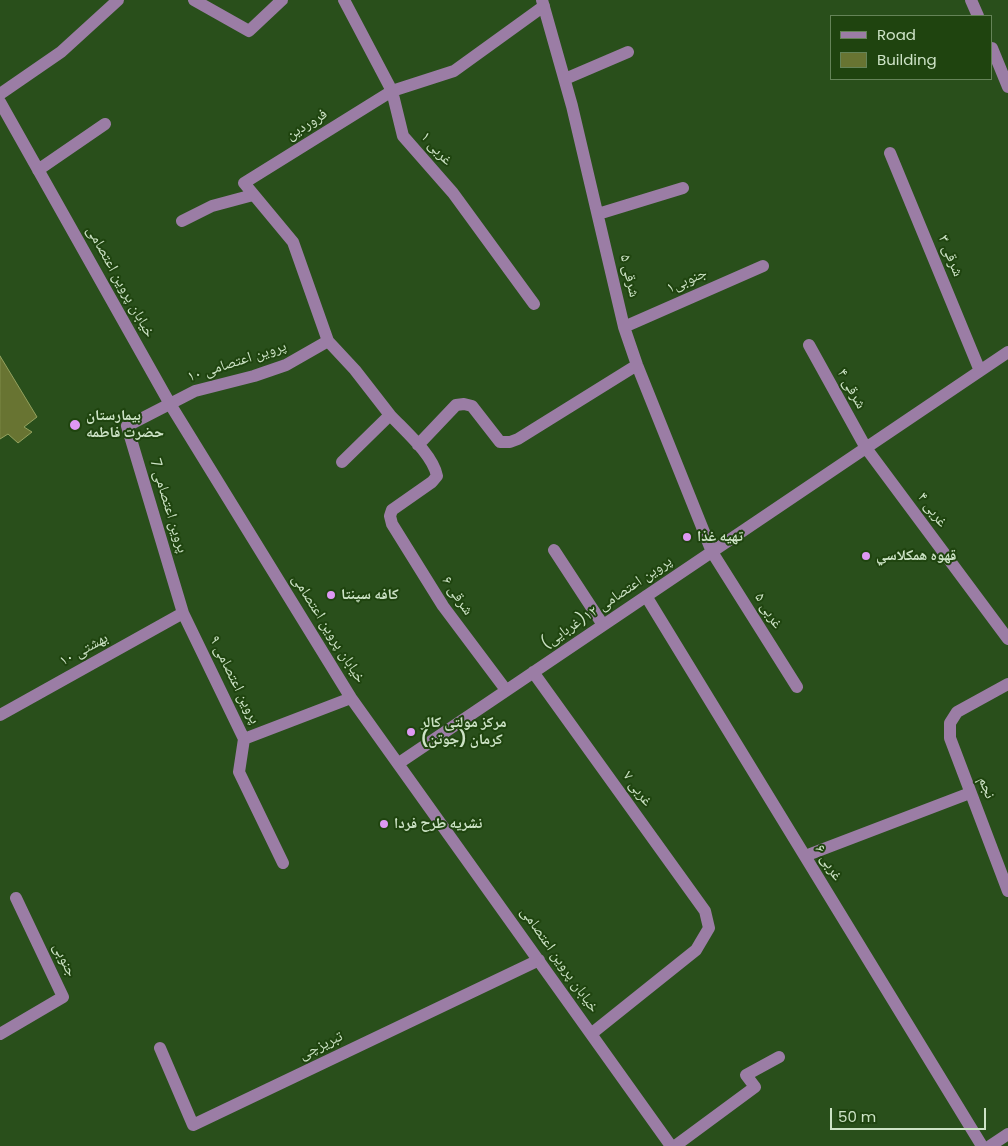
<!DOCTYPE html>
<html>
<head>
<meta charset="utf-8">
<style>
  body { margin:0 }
  #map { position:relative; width:1008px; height:1146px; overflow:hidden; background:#294f1b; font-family:Poppins,sans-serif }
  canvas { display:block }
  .legend { position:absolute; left:830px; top:15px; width:162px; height:65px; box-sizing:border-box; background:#1f440f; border:1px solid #658458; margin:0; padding:6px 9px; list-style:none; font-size:15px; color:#cde3c6 }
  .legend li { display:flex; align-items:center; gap:10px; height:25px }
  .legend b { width:25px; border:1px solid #658458 }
  .scale { position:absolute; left:830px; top:1108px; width:156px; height:22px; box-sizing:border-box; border:2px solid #cde3c6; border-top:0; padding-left:6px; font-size:15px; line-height:18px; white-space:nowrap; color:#cde3c6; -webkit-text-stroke:4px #1f440f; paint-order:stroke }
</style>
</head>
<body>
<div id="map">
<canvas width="1008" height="1146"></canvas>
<ul class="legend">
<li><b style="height:6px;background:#9b7da5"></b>Road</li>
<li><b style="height:14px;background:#687432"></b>Building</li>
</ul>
<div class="scale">50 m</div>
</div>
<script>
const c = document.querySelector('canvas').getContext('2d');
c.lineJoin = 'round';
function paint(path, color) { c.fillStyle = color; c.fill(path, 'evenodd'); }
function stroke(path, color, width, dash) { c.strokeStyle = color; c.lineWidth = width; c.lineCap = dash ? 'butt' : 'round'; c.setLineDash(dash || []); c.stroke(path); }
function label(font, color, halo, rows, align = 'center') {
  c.font = font + ' Poppins,"Noto Naskh Arabic",sans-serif'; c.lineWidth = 4; c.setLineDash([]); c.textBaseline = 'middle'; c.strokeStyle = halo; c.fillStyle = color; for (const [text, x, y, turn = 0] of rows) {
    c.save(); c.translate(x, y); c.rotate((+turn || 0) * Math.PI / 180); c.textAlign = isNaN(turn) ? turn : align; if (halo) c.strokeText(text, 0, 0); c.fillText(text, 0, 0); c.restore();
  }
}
const building = new Path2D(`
  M 0,356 L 37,417 L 24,427 L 32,432 L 18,443 L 8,434 L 0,439 Z`);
paint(building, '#687432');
stroke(building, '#94a25f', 1);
stroke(new Path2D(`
  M 194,0 L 249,31 L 282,0
  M 344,0 L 392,91 L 403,136 L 453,193 L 534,304
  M 542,0 L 572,106 L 624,327 L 637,365 L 712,552 L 797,687
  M 971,0 L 978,16
  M 992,48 L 1008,87
  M 565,79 L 628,52
  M 0,94 L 61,52 L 118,0
  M 0,102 L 170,404 L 351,698 L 671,1146
  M 890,153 L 980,371
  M 38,170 L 105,124
  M 598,214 L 683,188
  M 182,221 L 212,206 L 253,195
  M 624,327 L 763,266
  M 328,341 L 293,242 L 244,183 L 392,91 L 454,71 L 544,6
  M 809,345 L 866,448 L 1008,639
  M 390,415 C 405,431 433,455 437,476 L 432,482 L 392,510 L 390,516 L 392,524 L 443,606 L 506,690
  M 418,445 L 456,405 L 464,404 L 472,406 L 500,442 L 510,442 L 518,439 L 637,365
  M 342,462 L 390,415 L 355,370 L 328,341 L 286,365 L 254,376 L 195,391 L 127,426 L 183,613 L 244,739 L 351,698
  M 554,550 L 603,625
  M 646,596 L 982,1146
  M 533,672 L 705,911 L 709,928 L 696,950 L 591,1034
  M 1008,684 L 957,712 L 950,723 L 950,738 L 1008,891
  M 0,715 L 183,613
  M 244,739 L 239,772 L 283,863
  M 399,763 L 1008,352
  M 805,856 L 970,793
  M 0,1034 L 63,997 L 16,898
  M 160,1048 L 193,1125 L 539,960
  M 675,1146 L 755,1087 L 746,1075 L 779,1057
  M 990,1146 L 1008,1134`), '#9b7da5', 12);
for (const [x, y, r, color] of [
  [75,425,6,"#de98f3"],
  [687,537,5,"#de98f3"],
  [866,556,5,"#de98f3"],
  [331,595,5,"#de98f3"],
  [411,732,5,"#de98f3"],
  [384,824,5,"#de98f3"]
]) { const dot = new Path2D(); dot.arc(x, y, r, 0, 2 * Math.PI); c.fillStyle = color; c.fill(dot); stroke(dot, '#1f440f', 2); }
label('15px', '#cde3c6', '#1f440f', [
  ["فروردین",307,125,-32],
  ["غربی ۱",436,149,48],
  ["شرقی ۳",950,256,68],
  ["شرقی ۵",629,276,77],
  ["جنوبی۱",687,281,-24],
  ["خیابان پروین اعتصامی",120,282,61],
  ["پروین اعتصامی ۱۰",237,362,-18],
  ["شرقی ۴",851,389,61],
  ["پروین اعتصامی 7",168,506,73],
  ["غربی ۴",932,510,53],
  ["شرقی ۶",457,596,56],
  ["پروین اعتصامی ۱۲(غربایی)",607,603,-34],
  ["غربی ۵",768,611,58],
  ["خیابان پروین اعتصامی",328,629,58],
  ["بهشتی ۱۰",84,650,-29],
  ["پروین اعتصامی ۹",234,680,64],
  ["نجم",986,788,69],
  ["غربی ۷",637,789,54],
  ["غربی ۶",828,863,59],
  ["جنوبی",64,960,64],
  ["خیابان پروین اعتصامی",559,960,55],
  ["تبریزچی",321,1046,-26]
]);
label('bold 15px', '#cde3c6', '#1f440f', [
  ["بیمارستان",86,416],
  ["حضرت فاطمه",86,433],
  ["تهیه غذا",697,537],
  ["قهوه همكلاسي",876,556],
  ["کافه سپنتا",341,595],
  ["مرکز مولتی کالر",421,723],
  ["کرمان (جوتن)",421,740],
  ["نشریه طرح فردا",394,824]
], 'left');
</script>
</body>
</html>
